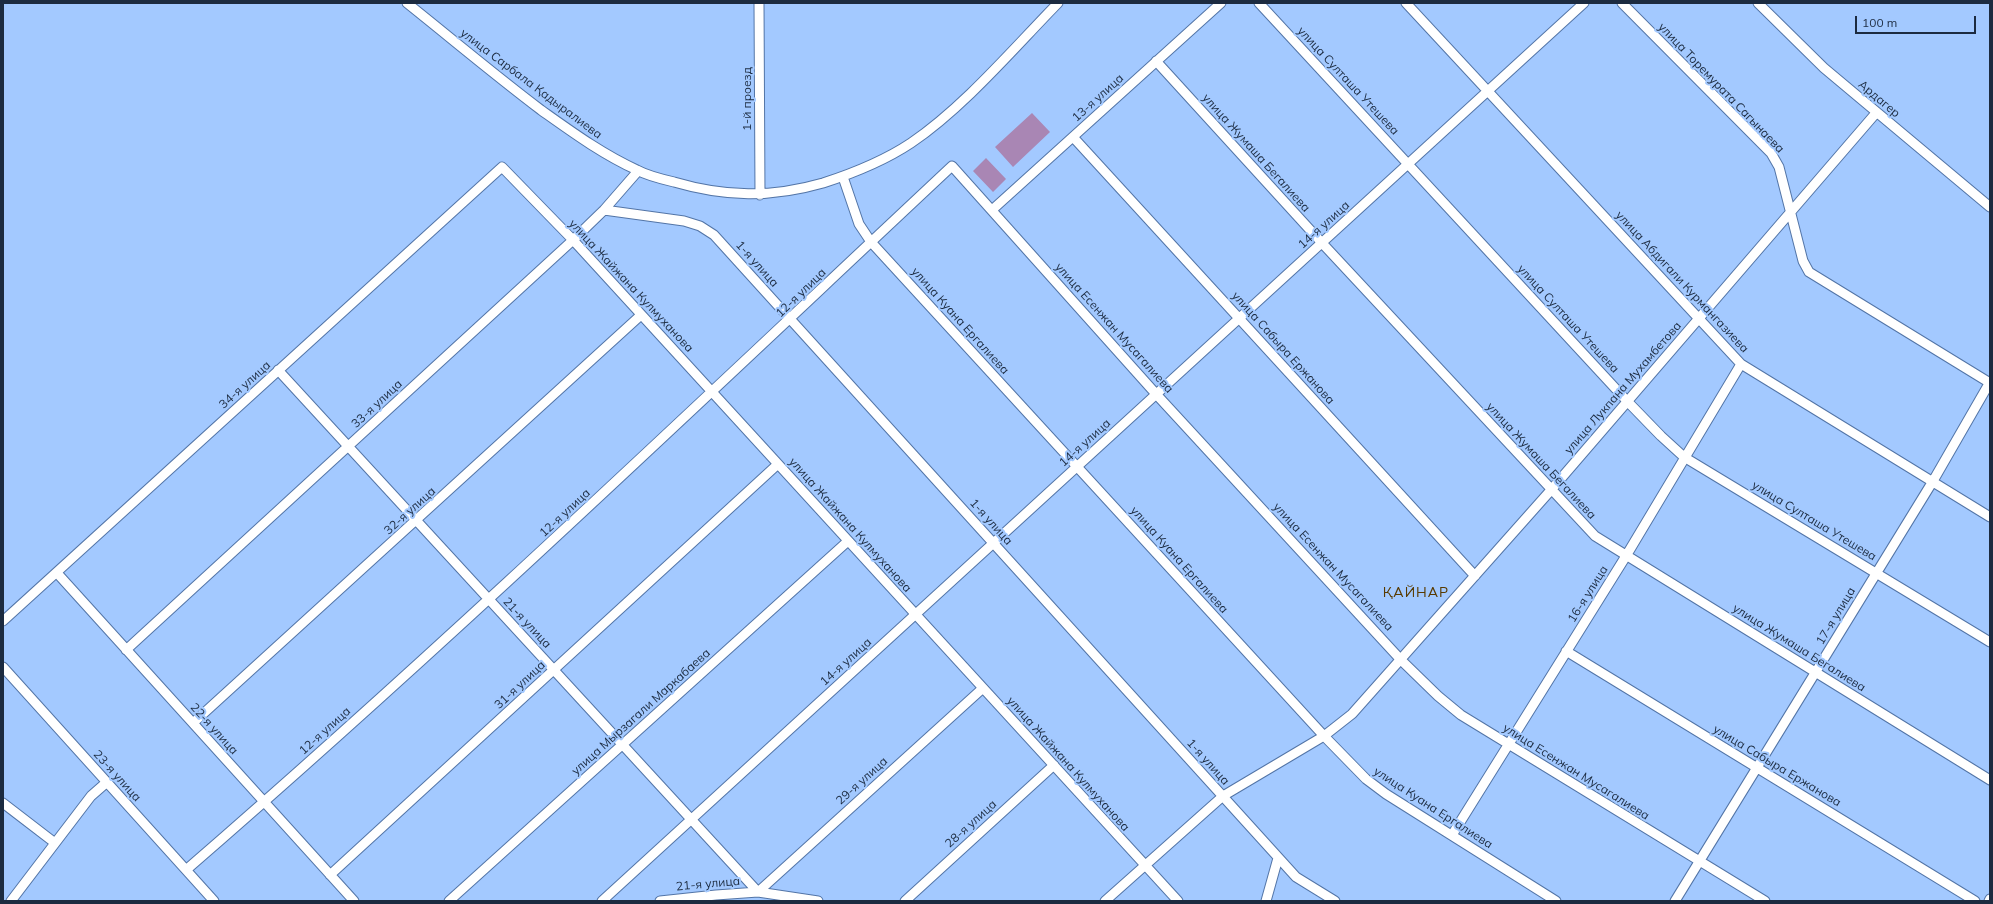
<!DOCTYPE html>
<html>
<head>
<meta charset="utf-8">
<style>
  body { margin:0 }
  #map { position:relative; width:1993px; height:904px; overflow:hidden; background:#a3c9ff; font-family:Mulish,sans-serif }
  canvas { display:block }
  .frame { position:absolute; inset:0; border:4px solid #1c2b40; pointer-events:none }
  .scale { position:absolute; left:1855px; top:16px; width:121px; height:18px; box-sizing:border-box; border:2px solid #1c2b40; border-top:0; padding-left:5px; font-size:12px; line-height:14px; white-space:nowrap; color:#1c2b40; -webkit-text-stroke:3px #a3c9ff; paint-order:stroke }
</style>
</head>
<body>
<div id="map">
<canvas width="1993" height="904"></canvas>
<div class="frame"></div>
<div class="scale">100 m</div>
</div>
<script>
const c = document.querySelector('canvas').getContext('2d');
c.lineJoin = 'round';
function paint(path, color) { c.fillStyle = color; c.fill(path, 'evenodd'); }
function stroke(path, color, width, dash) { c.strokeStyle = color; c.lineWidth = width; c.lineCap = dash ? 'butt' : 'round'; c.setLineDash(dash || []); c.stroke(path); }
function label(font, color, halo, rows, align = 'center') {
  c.font = font + ' Mulish,sans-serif'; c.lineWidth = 4; c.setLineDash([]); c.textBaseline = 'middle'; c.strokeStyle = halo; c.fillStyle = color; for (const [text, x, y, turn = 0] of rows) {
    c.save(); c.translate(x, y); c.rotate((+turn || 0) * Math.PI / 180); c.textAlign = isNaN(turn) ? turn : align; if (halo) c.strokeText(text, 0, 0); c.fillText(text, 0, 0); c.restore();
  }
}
paint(new Path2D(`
  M 1032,113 L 1050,132 L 1013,167 L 995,147 Z
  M 986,158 L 1006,179 L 993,192 L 973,171 Z`), '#a986b4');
const street = new Path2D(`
  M 407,3 C 452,39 496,76 541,110 C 572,132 602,154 637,170 C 648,176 661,179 674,182 C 725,197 771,198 823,183 C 854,173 884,161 911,143 C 964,107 1013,49 1058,3
  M 759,3 L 760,195
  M 1259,3 L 1627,401 L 1661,436 L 1684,457 L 1990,642
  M 1406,3 L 1741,364 L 1990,517
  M 1622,3 L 1771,153 L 1779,167 L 1803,261 L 1809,272 L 1990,383
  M 1758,3 L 1824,68 L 1990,207
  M 1156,61 L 1322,243 L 1595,536 L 1990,780
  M 1073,137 L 1475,576
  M 843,177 L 859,224 L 871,242 L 1324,736 L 1366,779 L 1386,794 L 1556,901
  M 604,210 L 684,221 L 700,226 L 714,235 L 1296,877 L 1335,901
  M 992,210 L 1221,3
  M 278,370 L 758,892 L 983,688
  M 57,573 L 354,901
  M 3,621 L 502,167 L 573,240 L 1178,901
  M 126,650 L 573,240 L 604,210 L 638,171
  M 1566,651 L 1975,901
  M 3,667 L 214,901
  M 193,723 L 641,315
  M 3,803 L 55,843
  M 1452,835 L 1626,556 L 1741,364
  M 186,870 C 448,643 699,403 952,166 L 1156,394 L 1401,660 L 1438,696 L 1461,715 L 1765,901
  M 330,875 L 778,464
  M 11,901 L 91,796 L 107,782
  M 449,901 L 848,541
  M 602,901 L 1584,3
  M 660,901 L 716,895 L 758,892 L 818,901
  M 905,901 L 1054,765
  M 1105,901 L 1223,796 L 1324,736 L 1352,714 L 1551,490 L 1876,113
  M 1266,901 L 1278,858
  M 1675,901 L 1933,481 L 1990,382
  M 1989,901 L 1990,899`);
stroke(street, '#5375a7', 11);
stroke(street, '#fff', 9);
label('12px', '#1c2b40', '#a3c9ff', [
  ["улица Султаша Утешева",1348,81,47],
  ["улица Сарбала Қадыралиева",531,84,37],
  ["улица Торемурата Сагынаева",1721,88,46],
  ["13-я улица",1098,98,-42],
  ["1-й проезд",747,99,-90],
  ["Ардагер",1879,99,40],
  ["улица Жумаша Бегалиева",1256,153,48],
  ["14-я улица",1324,225,-42],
  ["1-я улица",757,264,48],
  ["улица Абдигали Курмангазиева",1682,282,47],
  ["улица Жайжана Кулмуханова",631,286,47],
  ["12-я улица",801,293,-44],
  ["улица Султаша Утешева",1568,319,47],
  ["улица Куана Ергалиева",960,321,48],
  ["улица Есенжан Мусагалиева",1114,328,48],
  ["улица Сабыра Ержанова",1283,348,48],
  ["34-я улица",245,385,-42],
  ["улица Лукпана Мухамбетова",1623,388,-49],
  ["33-я улица",377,404,-43],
  ["14-я улица",1085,443,-42],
  ["улица Жумаша Бегалиева",1541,461,47],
  ["32-я улица",410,511,-42],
  ["12-я улица",565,513,-43],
  ["улица Султаша Утешева",1814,521,31],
  ["1-я улица",991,522,48],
  ["улица Жайжана Кулмуханова",850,525,48],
  ["улица Куана Ергалиева",1179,560,48],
  ["улица Есенжан Мусагалиева",1333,567,47],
  ["16-я улица",1588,594,-58],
  ["17-я улица",1836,616,-59],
  ["21-я улица",527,623,47],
  ["улица Жумаша Бегалиева",1799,648,32],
  ["14-я улица",846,662,-42],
  ["31-я улица",520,685,-43],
  ["улица Мырзагали Маркабаева",641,712,-42],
  ["22-я улица",214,729,48],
  ["12-я улица",325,731,-42],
  ["1-я улица",1208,762,48],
  ["улица Жайжана Кулмуханова",1068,764,48],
  ["улица Сабыра Ержанова",1777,766,31],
  ["улица Есенжан Мусагалиева",1576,772,32],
  ["23-я улица",117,776,48],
  ["29-я улица",862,781,-42],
  ["улица Куана Ергалиева",1433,808,33],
  ["28-я улица",971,824,-42],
  ["21-я улица",708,884,-5]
]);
c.letterSpacing = '1px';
label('14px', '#583a00', '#a3c9ff', [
  ["ҚАЙНАР",1416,593]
]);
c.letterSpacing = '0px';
</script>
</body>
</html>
